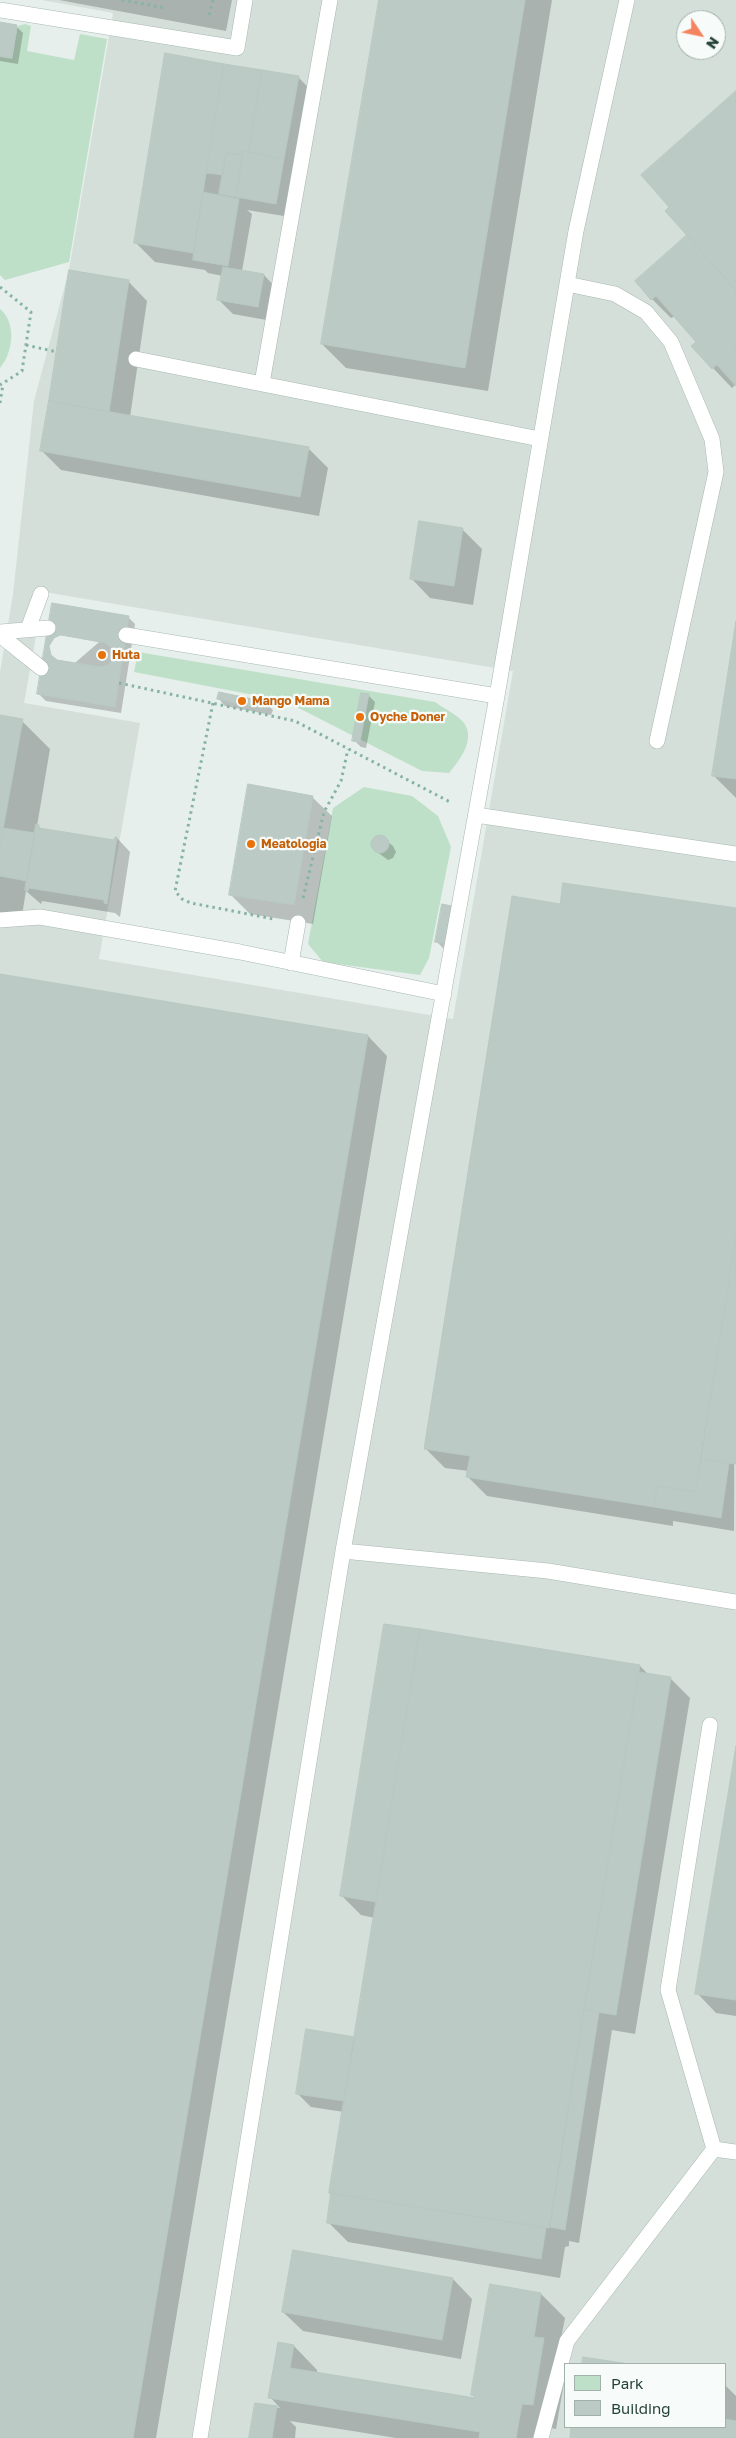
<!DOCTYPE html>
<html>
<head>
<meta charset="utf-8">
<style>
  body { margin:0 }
  #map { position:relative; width:736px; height:2438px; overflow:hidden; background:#e6efeb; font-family:"Golos Text",sans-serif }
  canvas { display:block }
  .legend { position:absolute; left:564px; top:2363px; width:162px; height:65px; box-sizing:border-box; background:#f7fbf9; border:1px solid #a3b1ad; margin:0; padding:6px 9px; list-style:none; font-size:15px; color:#24423a }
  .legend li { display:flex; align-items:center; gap:10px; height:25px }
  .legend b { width:25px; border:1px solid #a3b1ad }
  .north { position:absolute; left:676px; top:10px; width:50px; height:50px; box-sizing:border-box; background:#f7fbf9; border:1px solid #a3b1ad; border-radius:50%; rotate:124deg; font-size:14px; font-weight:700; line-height:20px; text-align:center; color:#24423a }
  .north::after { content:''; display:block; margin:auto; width:18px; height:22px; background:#f4845f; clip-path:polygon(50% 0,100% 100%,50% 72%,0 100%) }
</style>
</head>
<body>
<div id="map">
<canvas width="736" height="2438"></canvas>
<ul class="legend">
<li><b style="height:14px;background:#bfe0c8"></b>Park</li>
<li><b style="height:14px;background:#bbcac4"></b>Building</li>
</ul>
<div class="north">N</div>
</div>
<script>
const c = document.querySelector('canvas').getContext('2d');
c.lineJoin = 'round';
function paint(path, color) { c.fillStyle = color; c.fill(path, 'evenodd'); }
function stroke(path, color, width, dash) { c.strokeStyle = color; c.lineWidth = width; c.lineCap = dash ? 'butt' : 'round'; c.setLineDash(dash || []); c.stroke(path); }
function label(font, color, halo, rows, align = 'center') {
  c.font = font + ' "Golos Text",sans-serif'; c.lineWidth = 4.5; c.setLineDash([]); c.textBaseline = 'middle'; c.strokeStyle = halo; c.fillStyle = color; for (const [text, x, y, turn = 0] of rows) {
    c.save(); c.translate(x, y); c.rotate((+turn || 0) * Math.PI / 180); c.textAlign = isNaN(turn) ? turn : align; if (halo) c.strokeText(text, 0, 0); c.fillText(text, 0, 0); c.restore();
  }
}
paint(new Path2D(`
  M 42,0 L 736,0 L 736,2438 L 0,2438 L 0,672 L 13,594 L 34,401 L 69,270 L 113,13 ZM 686,20 L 716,20 L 716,50 L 686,50 ZM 44,592 L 513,671 L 453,1019 L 99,959 L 140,723 L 24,703 ZM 565,2364 L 725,2364 L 725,2427 L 565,2427 Z`), '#d4dfda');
paint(new Path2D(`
  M 25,24 L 31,26 L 27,51 L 74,60 L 80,34 L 107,39 L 69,262 L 5,280 L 0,275 L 0,57 L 12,59 L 18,26 Z
  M 0,309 C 17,323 13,353 0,368 Z
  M 138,652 L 435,702 C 443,708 458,715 464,723 C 476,740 459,761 449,773 L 422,771 L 285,701 L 134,672 Z
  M 364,787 L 412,796 L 438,816 L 451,847 L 429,958 L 420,975 L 323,962 L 308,944 L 333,808 Z`), '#bfe0c8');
paint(new Path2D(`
  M 59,0 L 232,0 L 226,31 Z
  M 380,0 L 552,0 L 488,391 L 346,368 L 322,344 Z
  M 0,23 L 16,26 L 23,33 L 18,64 L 0,61 Z
  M 298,77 L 312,91 L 290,217 L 247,210 L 252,214 L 242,271 L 264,275 L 277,289 L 272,321 L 233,314 L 219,300 L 223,276 L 208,273 L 205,270 L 155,262 L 136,243 Z
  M 736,92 L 736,384 L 732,388 L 713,368 L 698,342 L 675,316 L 671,318 L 652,299 L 687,237 Z
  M 128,281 L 147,301 L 130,417 L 308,448 L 328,468 L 319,516 L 61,470 L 42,451 Z
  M 463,530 L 482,549 L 473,605 L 430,598 L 411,578 Z
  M 128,617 L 135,624 L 121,713 L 46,701 L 39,694 Z
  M 736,630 L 736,798 L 713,775 Z
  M 368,695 L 375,702 L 366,748 L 361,747 L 354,740 Z
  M 219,699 L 266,703 L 273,710 L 271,715 L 225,706 Z
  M 0,717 L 21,720 L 50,749 L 37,826 L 42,829 L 115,841 L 117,838 L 130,852 L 120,917 L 115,913 L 42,901 L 41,904 L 26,891 L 21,921 L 0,917 Z
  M 312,797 L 332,816 L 313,924 L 250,914 L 231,895 Z
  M 382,837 L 393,846 L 396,852 L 393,858 L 388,860 L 373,849 L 372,842 L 376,838 Z
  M 561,905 L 736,910 L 734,1531 L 673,1521 L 673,1526 L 487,1496 L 468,1477 L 469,1471 L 445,1468 L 425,1448 Z
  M 443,906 L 451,950 L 443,948 L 436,941 Z
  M 1,975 L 368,1036 L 387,1056 L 156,2438 L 0,2438 Z
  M 385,1625 L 640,1666 L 649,1675 L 671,1679 L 690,1698 L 635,2034 L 612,2030 L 579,2243 L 569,2241 L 569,2246 L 565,2247 L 560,2278 L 348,2242 L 328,2222 L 344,2112 L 311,2107 L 297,2093 L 355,2038 L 375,1918 L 361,1915 L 342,1896 Z
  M 736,1754 L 736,2016 L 716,2013 L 697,1993 Z
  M 453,2279 L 472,2299 L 461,2359 L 303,2331 L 283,2312 Z
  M 541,2294 L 565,2318 L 558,2354 L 565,2377 L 556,2429 L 546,2427 L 544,2438 L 396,2438 L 290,2421 L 296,2427 L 295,2438 L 250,2438 L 256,2404 L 280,2408 L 270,2397 L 294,2346 L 317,2370 L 317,2374 L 478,2400 L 473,2395 Z
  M 725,2385 L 736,2396 L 736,2438 L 571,2438 L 573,2427 L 725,2427 Z`), '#0003');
const building = new Path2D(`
  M 379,0 L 525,0 L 465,368 L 321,344 Z
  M 0,22 L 17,25 L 12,58 L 0,56 Z
  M 165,53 L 224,64 L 193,253 L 134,243 Z
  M 224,64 L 262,70 L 249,152 L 243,151 L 243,155 L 226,153 L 223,175 L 206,173 Z
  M 262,70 L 299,76 L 284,159 L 249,152 Z
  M 736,91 L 736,290 L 665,211 L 669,207 L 641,175 Z
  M 243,151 L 284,159 L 276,204 L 236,197 Z
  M 226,153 L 243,155 L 236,197 L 219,194 Z
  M 203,192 L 239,199 L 228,266 L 193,260 Z
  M 687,235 L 736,291 L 736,348 L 712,369 L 691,346 L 696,342 L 656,296 L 651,300 L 635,281 Z
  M 223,267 L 264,274 L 258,307 L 217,300 Z
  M 69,270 L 129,280 L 109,412 L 49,401 Z
  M 736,348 L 736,386 L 717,365 Z
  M 49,401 L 309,447 L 300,497 L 40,451 Z
  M 419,521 L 463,528 L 454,586 L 410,579 Z
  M 52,603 L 129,616 L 115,707 L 37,694 Z
  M 736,621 L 736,779 L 712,776 Z
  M 61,635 L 106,643 L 113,649 L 113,659 L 108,665 L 101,667 L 57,660 L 51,655 L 49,646 L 54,638 Z
  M 219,692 L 267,702 L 265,709 L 217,699 Z
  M 361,693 L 369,694 L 360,742 L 352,741 Z
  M 0,715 L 23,719 L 0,846 Z
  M 248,784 L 313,796 L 294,905 L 229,895 Z
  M 36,824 L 39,825 L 39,828 L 114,840 L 115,837 L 117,837 L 107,904 L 104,903 L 104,900 L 29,888 L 28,891 L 25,890 Z
  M 3,828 L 35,833 L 27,881 L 0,876 L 0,846 Z
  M371 844a9 9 0 1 1 18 0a9 9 0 1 1-18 0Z
  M 563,883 L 736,908 L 736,1238 L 695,1492 L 657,1486 L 654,1507 L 466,1477 L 470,1456 L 424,1449 L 512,896 L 560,904 Z
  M 442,904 L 452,906 L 445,943 L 435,942 Z
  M 0,974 L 368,1035 L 133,2438 L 0,2438 Z
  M 736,1238 L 736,1464 L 701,1459 Z
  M 701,1459 L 729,1463 L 721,1518 L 654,1507 L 657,1486 L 695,1492 Z
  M 384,1624 L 420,1629 L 376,1902 L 340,1896 Z
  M 420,1629 L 640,1665 L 549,2228 L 329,2193 Z
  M 639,1672 L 671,1677 L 616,2015 L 584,2010 Z
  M 736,1746 L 736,2000 L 695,1994 Z
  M 584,2010 L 599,2012 L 565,2230 L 550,2227 Z
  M 306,2029 L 355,2037 L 344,2101 L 296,2094 Z
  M 331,2193 L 546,2228 L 541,2259 L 327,2223 Z
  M 293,2250 L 453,2278 L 442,2340 L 282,2312 Z
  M 490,2284 L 541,2293 L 534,2337 L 544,2338 L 533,2405 L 522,2404 L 516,2438 L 479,2438 L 480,2432 L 268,2398 L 278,2342 L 294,2345 L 290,2368 L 475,2398 L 475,2396 L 471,2395 Z
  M 583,2357 L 629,2364 L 582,2364 Z
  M 255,2403 L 277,2406 L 272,2438 L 249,2438 Z
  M 725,2419 L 736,2421 L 736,2438 L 570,2438 L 571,2427 L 725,2427 Z`);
paint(building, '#bbcac4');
stroke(building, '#b8c9c2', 1);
const service = new Path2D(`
  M 0,10 L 237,48 L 245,0
  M 567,284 L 615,294 L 646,312 L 671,342 L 712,439 L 716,472 L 657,741
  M 136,359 L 540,439
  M 262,383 L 330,0
  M 28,629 L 41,594
  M 0,632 L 48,628
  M 0,635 L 41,668
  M 126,635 L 497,696
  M 476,815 L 736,854
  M 0,920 L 40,917 L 240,952 L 444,994
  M 291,963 L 298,923
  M 343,1551 L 548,1571 L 736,1602
  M 710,1725 L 668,1990 L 714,2149 L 736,2152
  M 200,2438 L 343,1551 L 497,696 L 576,231 L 627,0
  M 541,2438 L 567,2341 L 714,2149`);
stroke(service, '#a8b8b2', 16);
stroke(new Path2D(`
  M 122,0 L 165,8
  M 209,15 L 213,0
  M 0,287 L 31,312 L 22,371 L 0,385
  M 26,345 L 57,352
  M 0,403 L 3,384
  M 119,683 L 295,721 L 452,803
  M 213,703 L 175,891 L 182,899 L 191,903 L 274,919
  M 303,898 L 324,812 L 341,781 L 348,749`), '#86b3a5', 3, [2.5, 4]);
stroke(service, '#fff', 15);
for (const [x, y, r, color] of [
  [102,655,5,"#e8710a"],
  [242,701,5,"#e8710a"],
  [360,717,5,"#e8710a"],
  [251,844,5,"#e8710a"]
]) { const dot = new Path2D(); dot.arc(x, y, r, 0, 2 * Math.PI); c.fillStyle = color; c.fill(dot); stroke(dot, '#f7fbf9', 2); }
label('bold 12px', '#c56008', '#f7fbf9', [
  ["Huta",112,655],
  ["Mango Mama",252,701],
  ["Oyche Doner",370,717],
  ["Meatologia",261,844]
], 'left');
</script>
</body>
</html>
